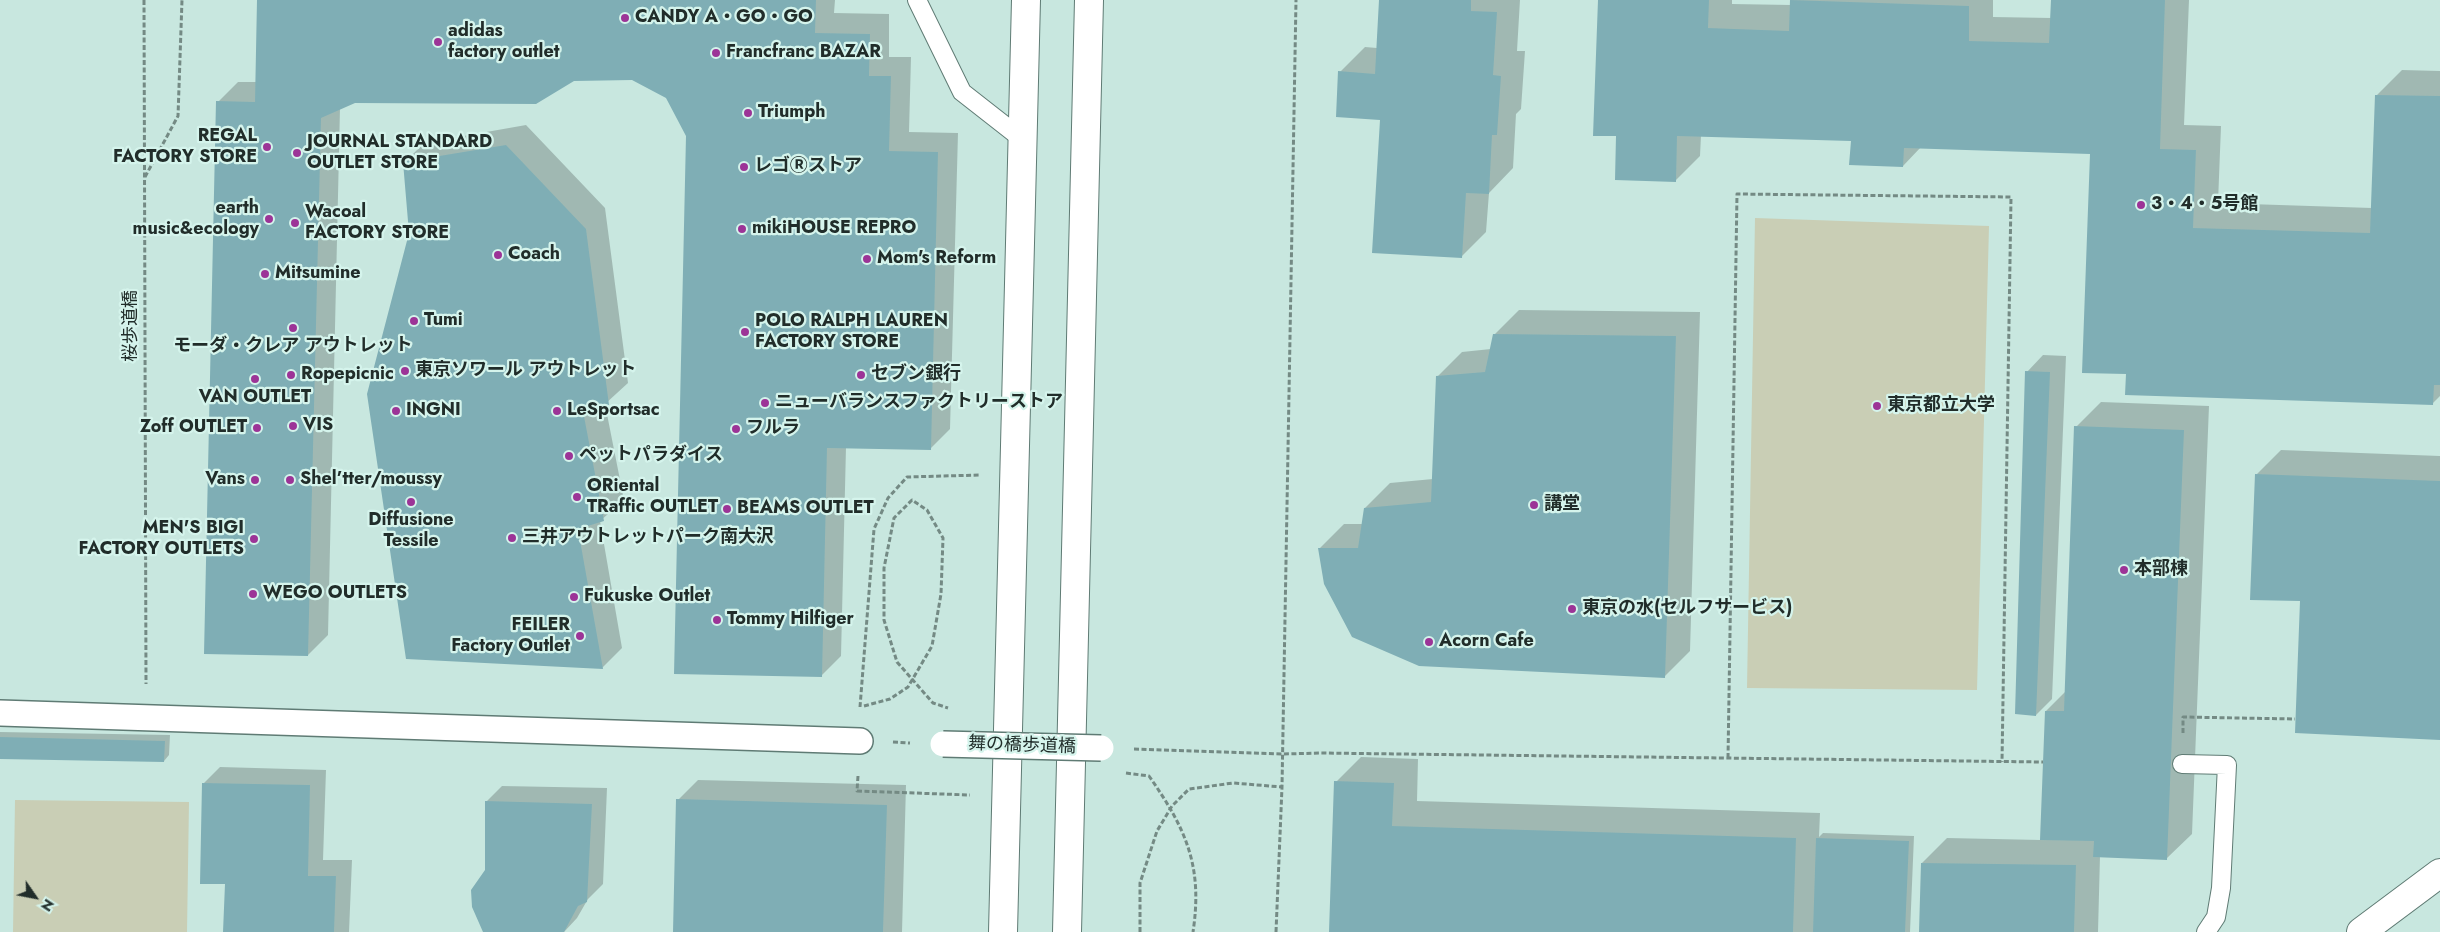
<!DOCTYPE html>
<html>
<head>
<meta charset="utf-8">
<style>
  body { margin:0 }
  #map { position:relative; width:2440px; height:932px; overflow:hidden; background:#c8e7df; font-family:Jost,sans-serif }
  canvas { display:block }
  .north { position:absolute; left:10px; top:872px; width:50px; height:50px; -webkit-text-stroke:4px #d5f4ec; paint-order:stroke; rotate:123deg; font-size:14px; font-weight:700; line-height:20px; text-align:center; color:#212d2a }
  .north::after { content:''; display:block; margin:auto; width:18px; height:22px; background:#212d2a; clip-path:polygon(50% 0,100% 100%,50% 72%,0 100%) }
</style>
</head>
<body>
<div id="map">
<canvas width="2440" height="932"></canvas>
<div class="north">N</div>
</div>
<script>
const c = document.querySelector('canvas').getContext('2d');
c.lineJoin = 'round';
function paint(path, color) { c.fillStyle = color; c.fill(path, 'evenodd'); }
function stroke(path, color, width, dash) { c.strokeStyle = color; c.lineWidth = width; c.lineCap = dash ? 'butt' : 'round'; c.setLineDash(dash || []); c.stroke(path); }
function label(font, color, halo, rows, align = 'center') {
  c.font = font + ' Jost,"Noto Sans JP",sans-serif'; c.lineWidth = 4.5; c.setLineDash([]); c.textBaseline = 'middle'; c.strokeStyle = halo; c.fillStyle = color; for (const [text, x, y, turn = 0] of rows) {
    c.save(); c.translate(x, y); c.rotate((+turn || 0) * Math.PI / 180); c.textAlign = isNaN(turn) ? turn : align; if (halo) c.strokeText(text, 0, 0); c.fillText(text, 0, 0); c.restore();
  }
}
paint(new Path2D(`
  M 1755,218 L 1989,226 L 1977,690 L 1747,688 Z
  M 15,800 L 189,802 L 187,932 L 13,932 Z`), '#c9ceb5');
paint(new Path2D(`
  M 259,0 L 835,0 L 834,13 L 889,14 L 889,57 L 911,57 L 909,132 L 958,133 L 950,429 L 930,449 L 846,447 L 841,656 L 821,676 L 687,135 L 666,97 L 632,79 L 574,80 L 355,101 L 340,108 L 328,635 L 308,655 L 218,102 L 238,82 L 257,82 Z
  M 1380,0 L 1520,0 L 1517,51 L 1525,51 L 1521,109 L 1516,114 L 1513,168 L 1489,193 L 1486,232 L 1461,257 L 1382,119 L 1340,72 L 1365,47 L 1377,48 Z
  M 1599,0 L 1732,0 L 1732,4 L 1791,5 L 1791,0 L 1993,0 L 1993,17 L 2052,18 L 2052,0 L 2189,0 L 2184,125 L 2221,126 L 2218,203 L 2372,208 L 2377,95 L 2402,70 L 2440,71 L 2440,396 L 2432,404 L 2127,373 L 2091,152 L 1921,147 L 1903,166 L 1852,140 L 1701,135 L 1700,156 L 1675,181 L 1618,135 Z
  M 526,125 L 605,208 L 628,383 L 605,404 L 624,500 L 600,521 L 622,648 L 602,668 L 410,233 L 404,163 L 424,143 Z
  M 1519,310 L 1700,312 L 1690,651 L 1665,676 L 1319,549 L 1344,524 L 1363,524 L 1365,508 L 1390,483 L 1433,479 L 1437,377 L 1462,352 L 1491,349 L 1494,335 Z
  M 2043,355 L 2066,356 L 2052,699 L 2036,715 L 2027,372 Z
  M 2101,402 L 2209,406 L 2192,834 L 2167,858 L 2100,856 L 2098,932 L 1920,932 L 1922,863 L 1947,838 L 2041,840 L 2046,711 L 2066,691 L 2076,427 Z
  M 2281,450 L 2440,456 L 2440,738 L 2301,600 L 2256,475 Z
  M 0,732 L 170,735 L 169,755 L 164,761 L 0,758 Z
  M 1361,757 L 1418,759 L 1417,801 L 1820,813 L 1819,837 L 1823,833 L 1914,836 L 1910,932 L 1330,932 L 1336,782 Z
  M 220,767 L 326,770 L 323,860 L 352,860 L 349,932 L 225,932 L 226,883 L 204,783 Z
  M 698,780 L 906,785 L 902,932 L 674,932 L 678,800 Z
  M 502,786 L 607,788 L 603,884 L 588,899 L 577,918 L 564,932 L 485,932 L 486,802 Z`), '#0003');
paint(new Path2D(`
  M 257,0 L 816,0 L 815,33 L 870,34 L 869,76 L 891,76 L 889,151 L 938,152 L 931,450 L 827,448 L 822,677 L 674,674 L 686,136 L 666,98 L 632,80 L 574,81 L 536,104 L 355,103 L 321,118 L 308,656 L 204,654 L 216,101 L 255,102 Z
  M 1379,0 L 1471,0 L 1471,11 L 1497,12 L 1493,75 L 1501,76 L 1497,135 L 1492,135 L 1489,194 L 1466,193 L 1462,258 L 1372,253 L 1380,120 L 1336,117 L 1338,71 L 1375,74 Z
  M 1598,0 L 1709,0 L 1708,28 L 1789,31 L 1790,0 L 1969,6 L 1969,41 L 2049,43 L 2051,0 L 2165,0 L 2160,149 L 2196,150 L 2193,228 L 2370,233 L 2375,95 L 2440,96 L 2440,385 L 2434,385 L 2433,405 L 2125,395 L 2126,374 L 2082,373 L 2090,154 L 1904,148 L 1903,167 L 1849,165 L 1851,141 L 1677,136 L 1676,182 L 1615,180 L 1616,136 L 1593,136 Z
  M 506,145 L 586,229 L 609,405 L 583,411 L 604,521 L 578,529 L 603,669 L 406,659 L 367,394 L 409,233 L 403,162 Z
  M 1493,334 L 1676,336 L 1665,678 L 1419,666 L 1352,637 L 1324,584 L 1318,548 L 1358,548 L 1364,508 L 1431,502 L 1436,376 L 1485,372 Z
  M 2025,371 L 2050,372 L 2036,716 L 2015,714 Z
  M 2074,426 L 2184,430 L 2167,860 L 2093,857 L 2094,841 L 2040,840 L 2045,711 L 2064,711 Z
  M 2255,474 L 2440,481 L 2440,740 L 2295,733 L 2300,601 L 2250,600 Z
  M 0,737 L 165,741 L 164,762 L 0,759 Z
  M 1334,781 L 1394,783 L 1392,826 L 1796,838 L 1793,932 L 1329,932 Z
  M 202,783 L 310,785 L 308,876 L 336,876 L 334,932 L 223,932 L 225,884 L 200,884 Z
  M 676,799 L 887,805 L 883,932 L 673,932 Z
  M 485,801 L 592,804 L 587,902 L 578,906 L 564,932 L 483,932 L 472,907 L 471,890 L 485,870 Z
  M 1816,838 L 1909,841 L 1905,932 L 1813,932 Z
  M 1921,863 L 2076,865 L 2074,932 L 1919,932 Z`), '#7faeb5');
const service = new Path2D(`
  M 917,0 L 962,92 L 1022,139
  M 2182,764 L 2227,765 L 2221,888 L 2216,917 L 2206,932`);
const pedestrian = new Path2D(`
  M 0,713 L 860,741`);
const tertiary = new Path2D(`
  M 1003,932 L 1026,0
  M 1067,932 L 1089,0
  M 2361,932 L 2440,873`);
stroke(service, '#5f7b74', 20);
stroke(pedestrian, '#5f7b74', 28);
stroke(tertiary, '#5f7b74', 30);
stroke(new Path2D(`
  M 144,0 L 146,684
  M 145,177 L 178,116 L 182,0
  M 864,706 L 890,699 L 908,687 L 932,646 L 941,594 L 943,538 L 927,510 L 912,500 L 894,518 L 884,568 L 884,620 L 897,662 L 933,703 L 948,708
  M 860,707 L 874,529 L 888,498 L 907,477 L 980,475
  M 2183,733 L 2183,717 L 2295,719
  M 893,742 L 910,743
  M 1134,749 L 1283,754 L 1321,753 L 2043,762
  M 1728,758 L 1737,194 L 2011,197 L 2002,762
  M 1126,773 L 1149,776 C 1186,829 1203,866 1193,932
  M 858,776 L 857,791 L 970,795
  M 1140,932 L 1140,883 L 1157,831 L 1172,806 L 1189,789 L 1233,783 L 1282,787
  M 1276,932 L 1282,787 L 1296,0`), '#748a84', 3, [5, 2.5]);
stroke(service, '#fff', 18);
stroke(pedestrian, '#fff', 25);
stroke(tertiary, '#fff', 28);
const pedestrianBridge = new Path2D(`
  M 943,744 L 1101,748`);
stroke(pedestrianBridge, '#5f7b74', 28, []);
stroke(pedestrianBridge, '#fff', 25);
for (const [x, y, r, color] of [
  [625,18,5,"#9c3497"],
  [438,42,5,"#9c3497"],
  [716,53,5,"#9c3497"],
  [748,113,5,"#9c3497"],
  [267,147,5,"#9c3497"],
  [297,153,5,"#9c3497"],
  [744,167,5,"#9c3497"],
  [2141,205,5,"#9c3497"],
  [269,219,5,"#9c3497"],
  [295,223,5,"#9c3497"],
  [742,229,5,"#9c3497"],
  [498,255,5,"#9c3497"],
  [867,259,5,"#9c3497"],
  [265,274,5,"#9c3497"],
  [414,321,5,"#9c3497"],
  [293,328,5,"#9c3497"],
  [745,332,5,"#9c3497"],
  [405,371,5,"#9c3497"],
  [291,375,5,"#9c3497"],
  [861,375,5,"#9c3497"],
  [255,379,5,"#9c3497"],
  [765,403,5,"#9c3497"],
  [1877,406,5,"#9c3497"],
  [396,411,5,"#9c3497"],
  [557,411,5,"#9c3497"],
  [293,426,5,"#9c3497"],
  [257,428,5,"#9c3497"],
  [736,429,5,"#9c3497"],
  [569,456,5,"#9c3497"],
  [255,480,5,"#9c3497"],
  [290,480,5,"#9c3497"],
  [577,497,5,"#9c3497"],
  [411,502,5,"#9c3497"],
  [1534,505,5,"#9c3497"],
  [727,509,5,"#9c3497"],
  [512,538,5,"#9c3497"],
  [254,539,5,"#9c3497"],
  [2124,570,5,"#9c3497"],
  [253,594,5,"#9c3497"],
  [574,597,5,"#9c3497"],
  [1572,609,5,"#9c3497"],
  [717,620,5,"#9c3497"],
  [580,636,5,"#9c3497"],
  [1429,642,5,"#9c3497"]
]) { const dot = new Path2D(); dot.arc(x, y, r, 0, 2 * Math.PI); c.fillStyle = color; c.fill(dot); stroke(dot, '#d5f4ec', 2); }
label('bold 18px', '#212d2a', '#d5f4ec', [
  ["CANDY A・GO・GO",635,18],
  ["adidas",448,32],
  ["factory outlet",448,53],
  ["Francfranc BAZAR",726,53],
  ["Triumph",758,113],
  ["REGAL",257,137,"right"],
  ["FACTORY STORE",257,158,"right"],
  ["JOURNAL STANDARD",307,143],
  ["OUTLET STORE",307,164],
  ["レゴⓇストア",754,167],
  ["3・4・5号館",2151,205],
  ["earth",259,209,"right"],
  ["music&ecology",259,230,"right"],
  ["Wacoal",305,213],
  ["FACTORY STORE",305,234],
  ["mikiHOUSE REPRO",752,229],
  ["Coach",508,255],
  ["Mom's Reform",877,259],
  ["Mitsumine",275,274],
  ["Tumi",424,321],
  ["POLO RALPH LAUREN",755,322],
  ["FACTORY STORE",755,343],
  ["モーダ・クレア アウトレット",293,347,"center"],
  ["東京ソワール アウトレット",415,371],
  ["Ropepicnic",301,375],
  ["セブン銀行",871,375],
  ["VAN OUTLET",255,398,"center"],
  ["ニューバランスファクトリーストア",775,403],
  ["東京都立大学",1887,406],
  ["INGNI",406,411],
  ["LeSportsac",567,411],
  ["VIS",303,426],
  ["Zoff OUTLET",247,428,"right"],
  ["フルラ",746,429],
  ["ペットパラダイス",579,456],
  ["Vans",245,480,"right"],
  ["Shel’tter/moussy",300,480],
  ["ORiental",587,487],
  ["TRaffic OUTLET",587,508],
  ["講堂",1544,505],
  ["BEAMS OUTLET",737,509],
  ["Diffusione",411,521,"center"],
  ["Tessile",411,542,"center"],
  ["MEN'S BIGI",244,529,"right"],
  ["FACTORY OUTLETS",244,550,"right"],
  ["三井アウトレットパーク南大沢",522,538],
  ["本部棟",2134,570],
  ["WEGO OUTLETS",263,594],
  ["Fukuske Outlet",584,597],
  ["東京の水(セルフサービス)",1582,609],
  ["Tommy Hilfiger",727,620],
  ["FEILER",570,626,"right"],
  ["Factory Outlet",570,647,"right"],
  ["Acorn Cafe",1439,642]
], 'left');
label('18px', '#212d2a', '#d5f4ec', [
  ["桜歩道橋",132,326,-90],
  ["舞の橋歩道橋",1022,746,2]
]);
</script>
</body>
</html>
